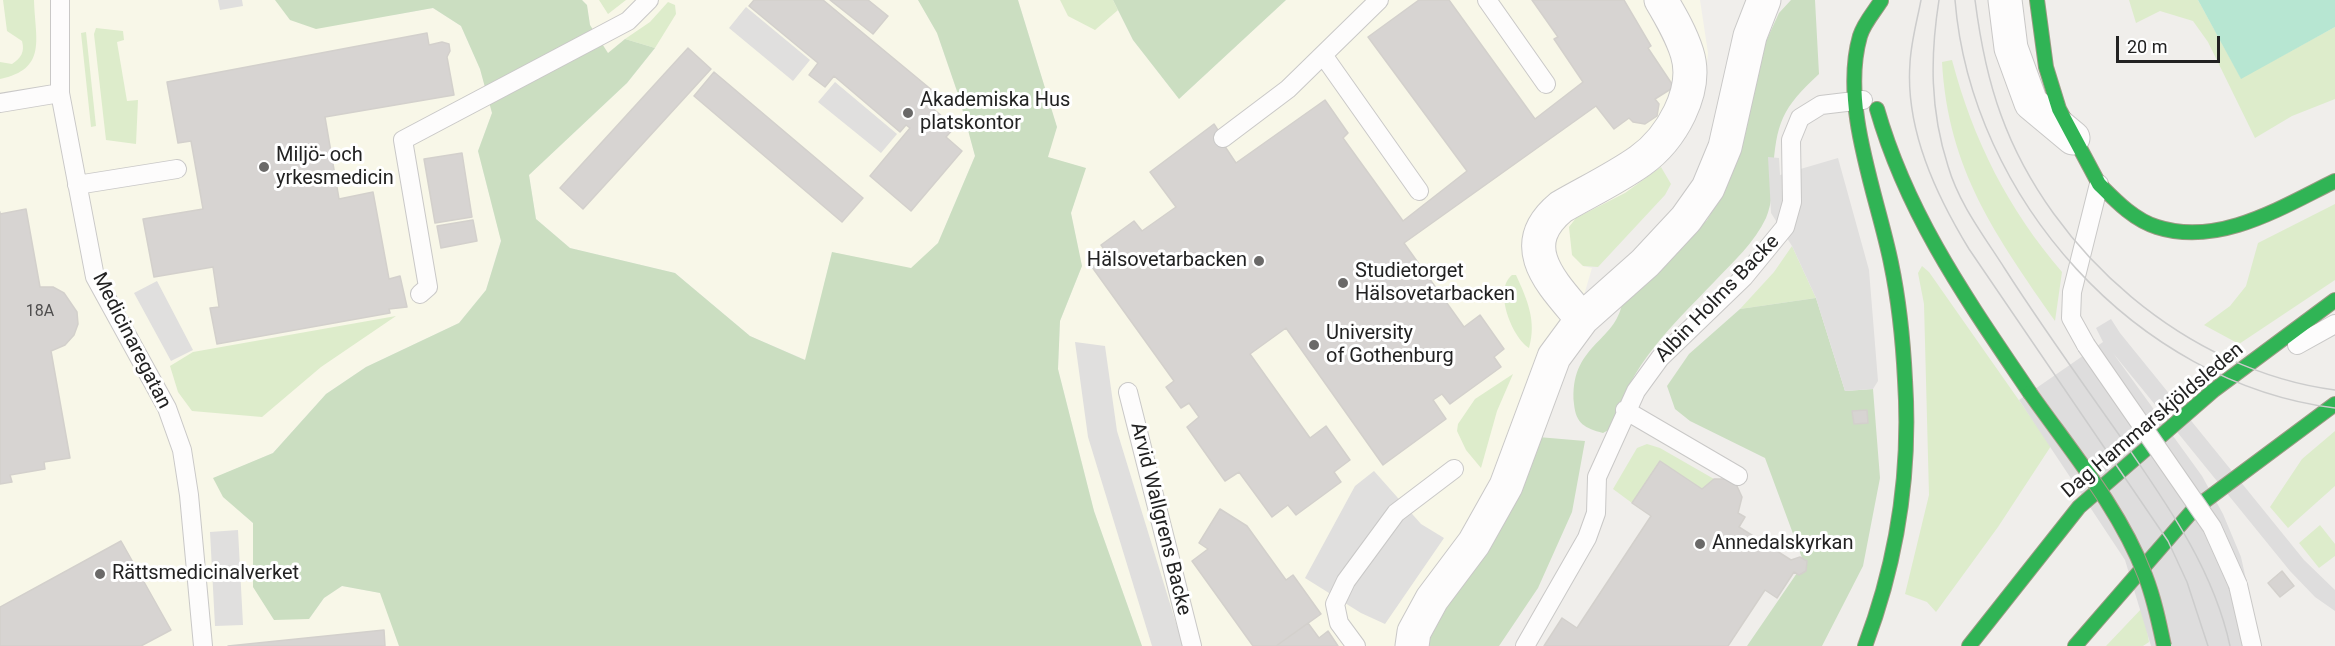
<!DOCTYPE html>
<html>
<head>
<meta charset="utf-8">
<style>
  body { margin:0 }
  #map { position:relative; width:2335px; height:646px; overflow:hidden; background:#f0eeeb; font-family:Roboto,sans-serif }
  canvas { display:block }
  .scale { position:absolute; left:2116px; top:36px; width:104px; height:27px; box-sizing:border-box; border:3px solid #222; border-top:0; padding-left:8px; font-size:18px; line-height:21px; white-space:nowrap; color:#222; -webkit-text-stroke:4px #fff; paint-order:stroke }
</style>
</head>
<body>
<div id="map">
<canvas width="2335" height="646"></canvas>
<div class="scale">20 m</div>
</div>
<script>
const c = document.querySelector('canvas').getContext('2d');
c.lineJoin = 'round';
function paint(path, color) { c.fillStyle = color; c.fill(path, 'evenodd'); }
function stroke(path, color, width, dash) { c.strokeStyle = color; c.lineWidth = width; c.lineCap = dash ? 'butt' : 'round'; c.setLineDash(dash || []); c.stroke(path); }
function label(font, color, halo, rows, align = 'center') {
  c.font = font + ' Roboto,sans-serif'; c.lineWidth = 6; c.setLineDash([]); c.textBaseline = 'middle'; c.strokeStyle = halo; c.fillStyle = color; for (const [text, x, y, turn = 0] of rows) {
    c.save(); c.translate(x, y); c.rotate((+turn || 0) * Math.PI / 180); c.textAlign = isNaN(turn) ? turn : align; if (halo) c.strokeText(text, 0, 0); c.fillText(text, 0, 0); c.restore();
  }
}
paint(new Path2D(`
  M 0,0 L 275,0 L 394,15 L 433,8 L 461,26 L 480,69 L 492,113 L 478,151 L 501,240 L 486,290 L 459,323 L 366,367 L 326,394 L 273,453 L 214,478 L 224,497 L 253,523 L 253,587 L 309,619 L 324,598 L 342,586 L 381,593 L 399,646 L 0,646 Z
  M 582,0 L 918,0 L 937,33 L 959,97 L 975,156 L 938,243 L 911,269 L 832,252 L 806,360 L 750,336 L 675,273 L 570,248 L 536,219 L 529,175 L 627,83 L 655,48 L 625,39 L 608,54 L 590,25 L 587,5 Z
  M 1018,0 L 1113,0 L 1133,40 L 1179,99 L 1286,0 L 1700,0 L 1708,53 L 1704,92 L 1679,146 L 1661,167 L 1625,193 L 1576,218 L 1583,266 L 1592,268 L 1553,400 L 1425,646 L 1142,646 L 1094,511 L 1058,369 L 1060,321 L 1082,266 L 1071,213 L 1085,168 L 1047,157 L 1057,127 Z`), '#f8f7e8');
paint(new Path2D(`
  M 3,0 L 34,0 C 35,39 48,69 0,79 L 0,62 L 12,64 C 21,58 25,52 22,41 L 7,31 Z
  M 599,0 L 626,0 L 608,14 Z
  M 1060,0 L 1113,0 L 1118,10 L 1095,30 L 1068,16 Z
  M 2129,0 L 2198,0 L 2241,78 L 2335,27 L 2335,99 L 2292,116 L 2255,138 L 2208,42 L 2193,21 L 2160,11 L 2136,23 Z
  M 668,2 L 675,5 L 676,14 L 655,48 L 625,39 L 650,22 Z
  M 96,28 L 123,31 L 124,40 L 117,42 L 127,101 L 138,100 L 136,144 L 106,140 L 94,34 Z
  M 86,32 L 96,126 L 91,127 L 81,33 Z
  M 1952,60 C 1973,140 2008,209 2062,272 L 2055,321 C 1996,236 1948,170 1942,62 Z
  M 1661,167 L 1671,184 L 1665,195 L 1598,267 L 1583,266 L 1572,255 L 1569,227 L 1576,218 L 1625,193 Z
  M 2335,204 L 2335,280 L 2239,344 L 2204,325 L 2230,306 L 2246,286 L 2258,243 Z
  M 1792,246 L 1816,298 L 1740,309 L 1774,272 Z
  M 1922,266 L 1929,272 L 2051,446 L 1998,527 L 1936,612 L 1927,602 L 1905,594 L 1929,495 L 1924,304 L 1918,273 Z
  M 1512,275 L 1516,275 C 1527,299 1537,321 1529,348 C 1512,337 1493,290 1512,275 Z
  M 396,316 L 321,367 L 262,417 L 192,411 L 178,392 L 170,366 L 193,352 Z
  M 1513,374 L 1497,411 L 1481,468 L 1466,450 L 1457,431 L 1458,424 L 1475,399 Z
  M 2335,431 L 2335,486 L 2288,528 L 2270,507 L 2302,459 Z
  M 1647,444 L 1660,448 L 1714,479 L 1702,489 L 1660,461 L 1632,503 L 1613,489 L 1637,448 Z
  M 2320,525 L 2335,544 L 2335,556 L 2319,568 L 2299,543 Z
  M 2143,607 L 2149,642 L 2143,646 L 2106,646 Z`), '#ddeccb');
paint(new Path2D(`
  M 275,0 L 582,0 L 587,5 L 590,25 L 608,53 L 625,39 L 655,48 L 627,83 L 529,175 L 536,219 L 570,248 L 675,273 L 750,336 L 805,360 L 832,252 L 911,268 L 938,243 L 975,156 L 959,97 L 937,33 L 918,0 L 1018,0 L 1057,127 L 1048,157 L 1086,168 L 1071,213 L 1082,266 L 1060,321 L 1058,369 L 1094,511 L 1142,646 L 399,646 L 380,593 L 342,586 L 324,598 L 309,619 L 274,620 L 253,587 L 253,523 L 223,497 L 213,478 L 273,453 L 326,394 L 366,367 L 459,323 L 486,290 L 501,241 L 478,151 L 492,113 L 480,69 L 461,26 L 433,8 L 316,29 L 290,20 Z
  M 1113,0 L 1286,0 L 1179,99 L 1133,40 Z
  M 1791,0 L 1815,0 L 1819,74 C 1782,108 1776,123 1773,173 C 1773,188 1772,203 1766,218 C 1755,242 1733,262 1715,281 C 1669,329 1631,363 1612,428 L 1603,433 C 1585,428 1576,424 1574,404 C 1569,345 1616,342 1622,303 L 1707,220 L 1722,195 L 1762,50 L 1779,13 Z
  M 1816,298 L 1845,391 L 1873,389 L 1880,478 L 1863,566 L 1822,646 L 1747,646 L 1797,573 L 1806,571 L 1807,561 L 1802,558 L 1765,458 L 1690,421 L 1675,409 L 1667,386 L 1689,354 L 1740,309 Z
  M 1538,437 L 1585,441 L 1572,512 L 1538,588 L 1499,646 L 1425,646 Z`), '#cbdec1');
paint(new Path2D(`
  M 2198,0 L 2335,0 L 2335,27 L 2241,79 Z`), '#b7e6d2');
paint(new Path2D(`
  M 218,0 L 242,0 L 243,6 L 220,10 Z
  M 746,7 L 810,60 L 793,81 L 729,28 Z
  M 835,82 L 897,134 L 881,153 L 818,102 Z
  M 1768,157 L 1779,158 L 1780,175 L 1838,158 L 1869,270 L 1878,381 L 1873,389 L 1845,391 L 1816,298 L 1792,246 L 1771,213 Z
  M 157,281 L 193,350 L 171,361 L 134,293 Z
  M 1075,342 L 1105,346 L 1117,431 L 1183,646 L 1152,646 L 1088,437 Z
  M 1374,471 L 1421,524 L 1444,538 L 1385,624 L 1361,613 L 1305,578 L 1355,486 Z
  M 238,530 L 243,625 L 215,626 L 210,532 Z`), '#e0dfde');
paint(new Path2D(`
  M 2111,319 L 2120,333 L 2304,560 L 2335,590 L 2335,611 L 2315,597 L 2290,571 L 2113,353 L 2202,476 L 2223,514 L 2241,557 L 2261,646 L 2151,646 L 2125,560 L 2019,400 L 2103,342 L 2096,328 Z`), '#dedddd');
const building = new Path2D(`
  M 754,0 L 823,0 L 933,91 L 925,102 L 955,127 L 946,137 L 962,151 L 911,211 L 870,176 L 910,128 L 906,125 L 900,132 L 834,76 L 825,87 L 809,75 L 818,63 L 749,6 Z
  M 830,0 L 868,0 L 888,16 L 873,34 Z
  M 1419,0 L 1449,0 L 1535,119 L 1583,82 L 1554,39 L 1558,37 L 1532,0 L 1624,0 L 1651,46 L 1648,48 L 1674,87 L 1655,99 L 1659,104 L 1657,116 L 1645,124 L 1633,122 L 1629,118 L 1614,129 L 1596,106 L 1404,243 L 1464,327 L 1480,315 L 1504,349 L 1494,357 L 1501,367 L 1450,404 L 1442,394 L 1433,400 L 1446,419 L 1383,465 L 1286,328 L 1250,354 L 1310,438 L 1326,426 L 1350,460 L 1334,472 L 1341,482 L 1296,515 L 1288,505 L 1272,517 L 1239,472 L 1225,481 L 1187,427 L 1199,417 L 1189,403 L 1181,408 L 1166,387 L 1174,381 L 1092,267 L 1109,256 L 1101,245 L 1134,221 L 1142,231 L 1176,207 L 1150,172 L 1214,124 L 1223,138 L 1222,142 L 1236,163 L 1325,100 L 1348,133 L 1343,138 L 1403,221 L 1467,171 L 1368,37 Z
  M 427,33 L 429,45 L 442,42 L 449,44 L 450,51 L 447,57 L 454,95 L 325,117 L 339,199 L 373,192 L 389,279 L 400,276 L 407,307 L 389,309 L 390,313 L 217,344 L 210,308 L 219,307 L 213,267 L 154,277 L 143,219 L 203,209 L 191,141 L 178,143 L 167,82 Z
  M 688,48 L 711,69 L 583,209 L 560,188 Z
  M 714,72 L 863,198 L 842,222 L 694,96 Z
  M 462,153 L 472,217 L 435,223 L 424,159 Z
  M 26,209 L 40,287 L 53,287 L 64,293 L 77,312 L 78,324 L 74,335 L 65,345 L 51,351 L 70,458 L 44,462 L 45,469 L 10,475 L 12,482 L 0,484 L 0,212 L 0,214 Z
  M 473,220 L 477,241 L 441,248 L 437,226 Z
  M 1867,410 L 1868,423 L 1854,424 L 1852,411 Z
  M 1660,461 L 1702,489 L 1714,479 L 1727,479 L 1736,484 L 1742,497 L 1738,513 L 1745,517 L 1739,527 L 1791,560 L 1800,557 L 1807,561 L 1806,571 L 1799,575 L 1794,572 L 1777,598 L 1765,590 L 1728,646 L 1544,646 L 1562,618 L 1577,628 L 1651,516 L 1632,503 Z
  M 1220,509 L 1247,526 L 1286,580 L 1293,575 L 1321,614 L 1276,646 L 1253,646 L 1192,561 L 1208,549 L 1199,543 Z
  M 121,541 L 171,630 L 141,646 L 0,646 L 0,607 Z
  M 2282,571 L 2294,586 L 2280,597 L 2268,583 Z
  M 1308,623 L 1319,638 L 1328,631 L 1338,646 L 1276,646 Z
  M 384,630 L 385,646 L 228,646 Z`);
paint(building, '#d7d4d2');
stroke(building, '#d3d0cc', 1.5);
const lane = new Path2D(`
  M 60,0 L 60,93 L 95,277 L 167,408 L 182,450 L 189,495 L 203,646
  M 1487,0 L 1546,84
  M 1323,55 L 1419,191
  M 0,103 L 60,93
  M 1223,138 L 1288,89 L 1379,0
  M 77,185 L 177,169
  M 420,294 L 428,287 L 403,140 L 628,21 L 649,0
  M 2086,345 L 2071,318 L 2072,292 L 2099,184
  M 2297,345 L 2335,324
  M 1128,392 L 1192,646
  M 1625,410 L 1738,476
  M 2238,585 L 2252,646
  M 1356,646 L 1339,623 L 1335,604 L 1346,581 L 1396,513 L 1454,469
  M 1525,646 L 1587,538 L 1596,513 L 1597,477 L 1636,391 L 1660,358 L 1744,277 L 1785,227 L 1792,202 L 1791,140 L 1800,118 L 1821,105 L 1863,100`);
const street = new Path2D(`
  M 2005,0 L 2011,48 L 2031,103 L 2073,138
  M 1582,319 C 1553,284 1513,247 1561,207 C 1587,192 1616,178 1640,161 C 1671,139 1699,91 1687,53 C 1681,34 1671,17 1661,0
  M 1412,646 L 1414,632 L 1432,599 L 1474,543 L 1506,486 L 1554,357 L 1582,319 L 1645,263 L 1686,219 L 1708,188 L 1725,147 L 1750,36 L 1764,0`);
const fast = new Path2D(`
  M 2037,0 L 2046,67 L 2059,109 L 2099,184
  M 1877,109 C 1908,217 1968,301 2030,393
  M 2099,184 C 2116,201 2134,220 2157,227 C 2219,247 2282,207 2335,181
  M 1865,646 C 1898,559 1911,472 1905,380 C 1903,340 1899,301 1891,263 C 1877,194 1840,106 1860,36 C 1864,23 1874,12 1881,1
  M 1969,646 L 2079,507 L 2214,390 L 2335,300
  M 2075,646 L 2194,509 L 2335,404`);
stroke(lane, '#c9c8c7', 20);
stroke(street, '#c9c8c7', 35);
stroke(fast, '#999a82', 16);
stroke(lane, '#fdfcfc', 18);
stroke(street, '#fdfcfc', 33);
stroke(fast, '#30b455', 14);
stroke(new Path2D(`
  M 1921,0 C 1917,21 1911,42 1910,63 C 1905,129 1936,195 1969,249 L 2168,541 L 2187,582 L 2208,646
  M 1939,0 C 1930,57 1930,110 1948,166 C 1959,204 1984,236 2005,269 C 2044,330 2087,389 2129,449 C 2171,510 2214,572 2230,646
  M 1955,0 C 1971,198 2136,383 2335,408
  M 1975,0 C 1980,39 1987,77 2001,115 C 2051,253 2188,371 2335,390`), '#ccc', 1.5);
const laneBridge = new Path2D(`
  M 2086,345 L 2212,527 L 2238,585`);
const fastBridge = new Path2D(`
  M 2030,393 C 2071,451 2120,509 2145,575 C 2154,598 2159,622 2164,646`);
stroke(laneBridge, '#c9c8c7', 20, []);
stroke(fastBridge, '#a79c86', 16, []);
stroke(laneBridge, '#fdfcfc', 18);
stroke(fastBridge, '#30b455', 14);
for (const [x, y, r, color] of [
  [908,113,6,"#6a6968"],
  [264,167,6,"#6a6968"],
  [1259,261,6,"#6a6968"],
  [1343,283,6,"#6a6968"],
  [1314,345,6,"#6a6968"],
  [1700,544,6,"#6a6968"],
  [100,574,6,"#6a6968"]
]) { const dot = new Path2D(); dot.arc(x, y, r, 0, 2 * Math.PI); c.fillStyle = color; c.fill(dot); stroke(dot, '#fff', 2); }
label('16px', '#4f4e4e', null, [
  ["18A",40,312]
]);
label('20px', '#222', '#fff', [
  ["Akademiska Hus",920,101],
  ["platskontor",920,124],
  ["Miljö- och",276,156],
  ["yrkesmedicin",276,179],
  ["Hälsovetarbacken",1247,261,"right"],
  ["Studietorget",1355,272],
  ["Hälsovetarbacken",1355,295],
  ["University",1326,334],
  ["of Gothenburg",1326,357],
  ["Annedalskyrkan",1712,544],
  ["Rättsmedicinalverket",112,574]
], 'left');
label('20px', '#222', '#fff', [
  ["Albin Holms Backe",1718,299,-46],
  ["Medicinaregatan",131,341,63],
  ["Dag Hammarskjöldsleden",2153,421,-40],
  ["Arvid Wallgrens Backe",1160,519,76]
]);
</script>
</body>
</html>
